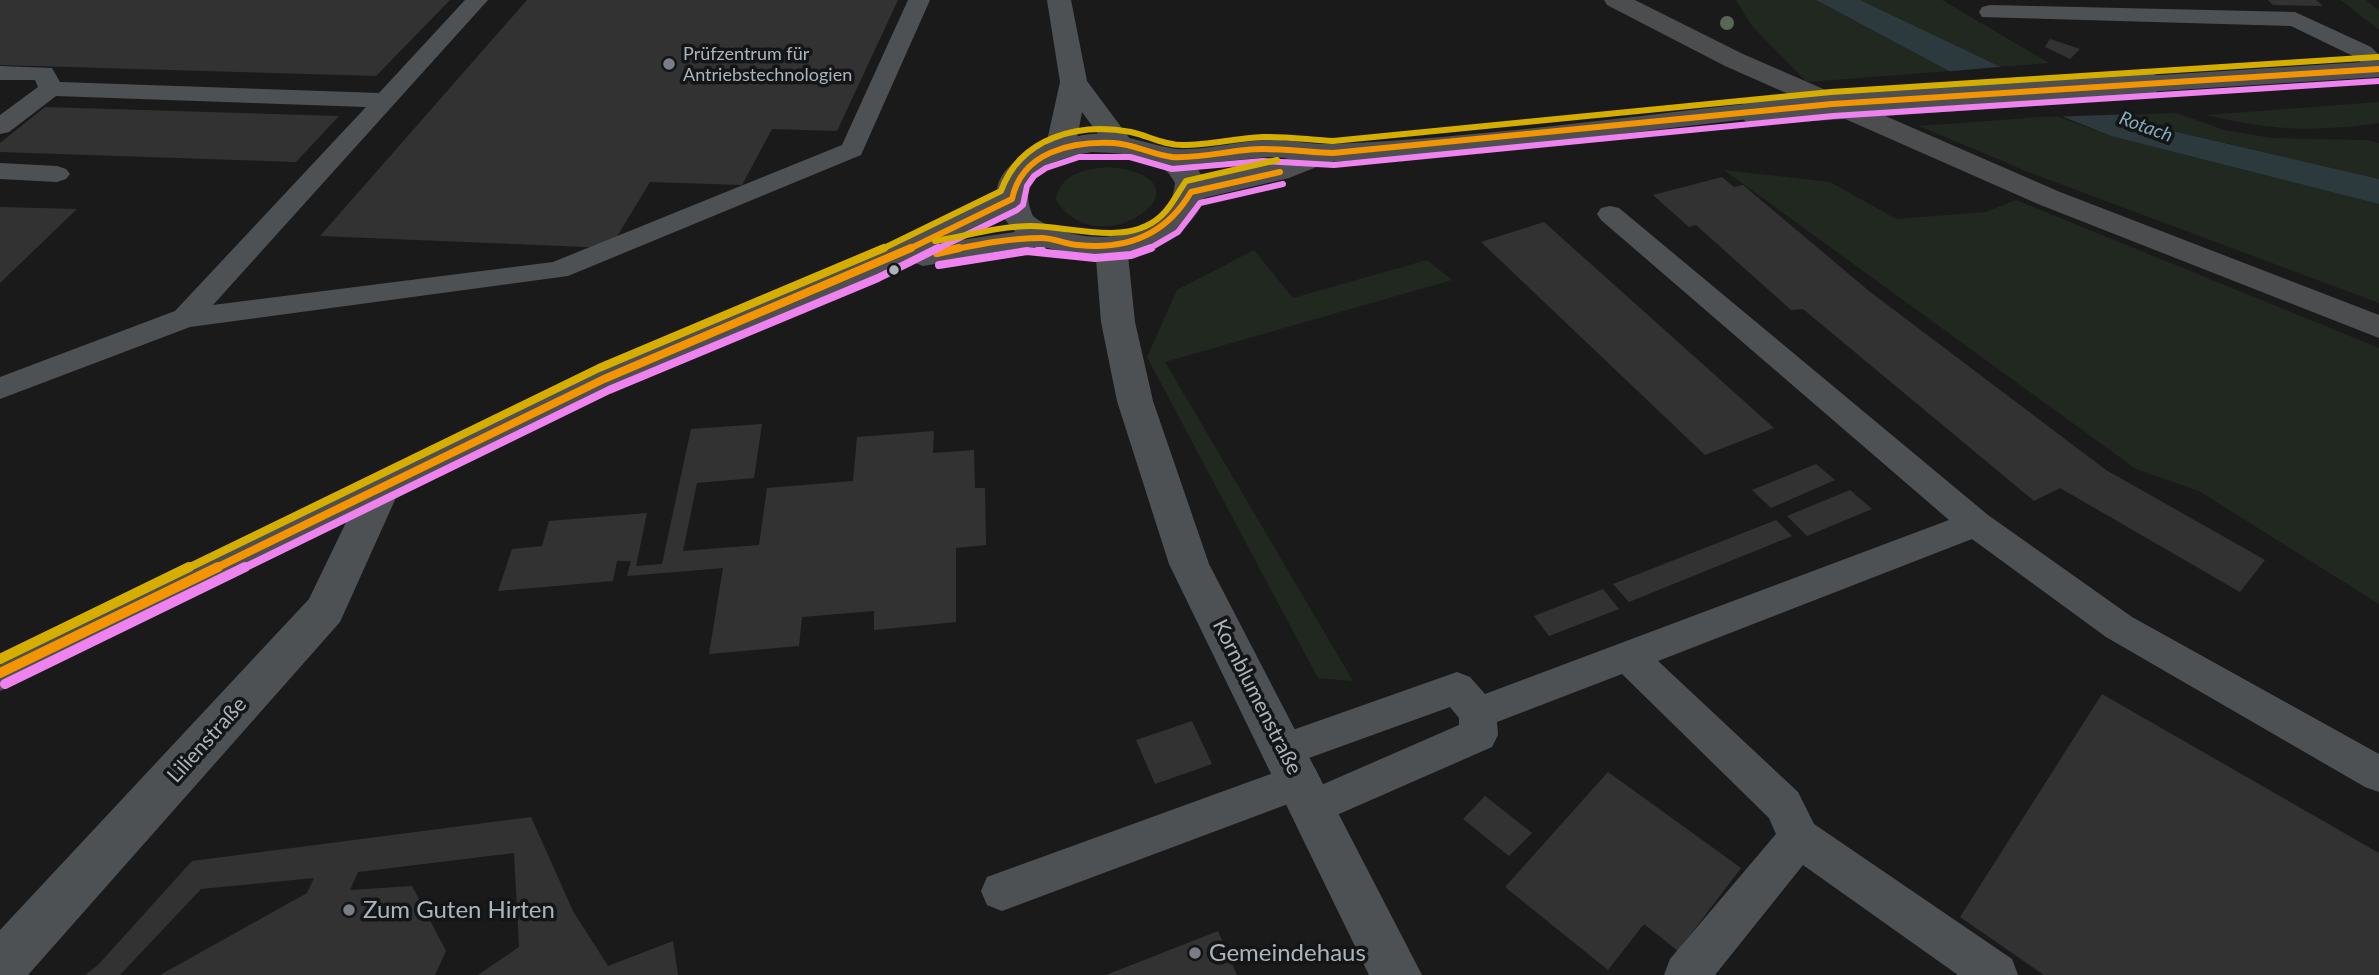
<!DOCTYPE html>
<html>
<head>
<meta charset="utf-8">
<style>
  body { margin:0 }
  canvas { display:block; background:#1a1a1b }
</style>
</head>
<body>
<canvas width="2379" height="975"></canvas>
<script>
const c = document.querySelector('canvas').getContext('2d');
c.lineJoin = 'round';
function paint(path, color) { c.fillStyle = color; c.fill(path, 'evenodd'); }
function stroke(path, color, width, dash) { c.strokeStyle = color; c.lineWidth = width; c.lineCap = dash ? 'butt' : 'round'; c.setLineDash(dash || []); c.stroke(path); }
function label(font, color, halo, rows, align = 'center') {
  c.font = font + ' Lato,sans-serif'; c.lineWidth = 7; c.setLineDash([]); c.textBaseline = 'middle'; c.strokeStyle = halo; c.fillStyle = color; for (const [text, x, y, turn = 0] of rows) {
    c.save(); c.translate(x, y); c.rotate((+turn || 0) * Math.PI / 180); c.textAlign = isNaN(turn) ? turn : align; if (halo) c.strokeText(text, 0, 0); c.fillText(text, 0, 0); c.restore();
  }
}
paint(new Path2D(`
  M 1736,0 L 1816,0 L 1949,71 L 1807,82 L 1752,26 Z
  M 1860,0 L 1942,0 L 2049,63 L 2001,67 Z
  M 2336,0 L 2366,0 L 2379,11 L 2379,30 L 2341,0 Z
  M 2379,102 L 2379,123 C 2310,132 2274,131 2207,115 Z
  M 2176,113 L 2224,130 L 2271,138 L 2366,140 L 2379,143 L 2379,179 L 2165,129 L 2127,115 Z
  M 2056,116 L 2111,136 L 2379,204 L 2379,303 L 2031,173 L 1919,126 Z
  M 1109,167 C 1225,179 1096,271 1056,199 C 1061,173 1086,169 1109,167 Z
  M 1724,170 L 1830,182 L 1896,219 L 1986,212 L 2016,200 L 2379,348 L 2379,604 L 2199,491 L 2136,469 Z
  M 1254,250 L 1293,298 L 1427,260 L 1452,280 L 1165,362 L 1353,681 L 1318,678 L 1147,357 L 1177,290 Z`), '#212820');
paint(new Path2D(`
  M 1816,0 L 1860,0 L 2001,67 L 2164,129 L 2379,179 L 2379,204 L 2111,136 L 1949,71 Z`), '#2c3a3d');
paint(new Path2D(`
  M 2009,66 L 2134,114 L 2048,117 L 1942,72 Z`), '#1a1a1b');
paint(new Path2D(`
  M 0,0 L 450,0 L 376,76 L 0,65 Z
  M 527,0 L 898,0 L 837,131 L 772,129 L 742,185 L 650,182 L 610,248 L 320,236 Z
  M 2268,0 L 2316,0 L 2323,6 L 2273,5 Z
  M 2050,39 L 2080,49 L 2070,59 L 2045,47 Z
  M 45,107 L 339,116 L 296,162 L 0,152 L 0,143 Z
  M 1722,177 L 1734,187 L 1743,185 L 1869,291 L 2106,470 L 2265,560 L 2240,592 L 2060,488 L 2034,501 L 1803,309 L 1791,310 L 1696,225 L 1689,227 L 1653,195 Z
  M 0,207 L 77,209 L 0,283 Z
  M 1544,222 L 1774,428 L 1705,455 L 1481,242 Z
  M 762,424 L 754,478 L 697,483 L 683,551 L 759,545 L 767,488 L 853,481 L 857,437 L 934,431 L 933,453 L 974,450 L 975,488 L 985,488 L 986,545 L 956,548 L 956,622 L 874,630 L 874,611 L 802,617 L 799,646 L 709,654 L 723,568 L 627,576 L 631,561 L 617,561 L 613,581 L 498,591 L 512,549 L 542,546 L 549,521 L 647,513 L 636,566 L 662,564 L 691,429 Z
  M 1816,464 L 1835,480 L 1771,508 L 1752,490 Z
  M 1850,490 L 1872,509 L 1807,536 L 1787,516 Z
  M 1776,520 L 1792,536 L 1629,602 L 1613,584 Z
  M 1603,589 L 1619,609 L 1549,636 L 1534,616 Z
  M 2102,694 L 2379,853 L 2379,975 L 2044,975 L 1960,917 Z
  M 1192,721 L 1212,764 L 1155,784 L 1136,740 Z
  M 1608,772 L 1741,868 L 1678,951 L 1644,924 L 1608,970 L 1505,887 Z
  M 1485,796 L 1532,833 L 1509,856 L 1463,819 Z
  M 531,817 L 573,911 L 608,966 L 673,941 L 678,975 L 478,975 L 519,947 L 514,853 L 358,872 L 350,890 L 412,886 L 446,951 L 435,975 L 160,975 L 307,893 L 314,878 L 201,889 L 120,975 L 85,975 L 98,965 L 192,861 Z
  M 1218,931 L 1237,975 L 1106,975 Z`), '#323233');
paint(new Path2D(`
  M 465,0 L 488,0 L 213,305 L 553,262 L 842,145 L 908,0 L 930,0 L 861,155 L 568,276 L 190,327 L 0,399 L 0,377 L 175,311 L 366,107 L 56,96 L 9,132 L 0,134 L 0,115 L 38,87 L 35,80 L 0,80 L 0,66 L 52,68 L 60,82 L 379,93 Z
  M 1990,5 L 2295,12 L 2371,47 L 2379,55 L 2379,74 L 2371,72 L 2355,57 L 2291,26 L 1982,17 L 1979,12 L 1982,7 Z
  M 0,163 L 57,166 L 66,169 L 70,174 L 66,179 L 57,182 L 0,179 Z
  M 1610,206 L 1619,208 L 1988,515 L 2132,617 L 2379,754 L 2379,792 L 2365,787 L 2106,637 L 1972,539 L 1658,661 L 1798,792 L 1814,824 L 2012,959 L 2018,975 L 1958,975 L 1803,865 L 1715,975 L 1664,975 L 1670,959 L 1776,834 L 1769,818 L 1622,674 L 1497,722 L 1498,735 L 1492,747 L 1314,825 L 1300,820 L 1294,807 L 1296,801 L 1002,911 L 987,905 L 981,891 L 987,877 L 1301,763 L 1315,768 L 1321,781 L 1319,786 L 1459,725 L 1459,718 L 1450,707 L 1284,767 L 1270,762 L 1264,750 L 1270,738 L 1457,672 L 1470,677 L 1485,694 L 1949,520 L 1601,220 L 1597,214 L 1601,208 Z`), '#4e5154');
paint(new Path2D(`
  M 1111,236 L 1122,239 L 1127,246 L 1135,322 L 1153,401 L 1209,564 L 1422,975 L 1369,975 L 1169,564 L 1117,401 L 1101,322 L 1095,246 L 1100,239 Z
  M 380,477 L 394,481 L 399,491 L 340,622 L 28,975 L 0,975 L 0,930 L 309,599 L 366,481 Z`), '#4e5154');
paint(new Path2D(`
  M 1047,0 L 1071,0 L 1087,81 L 1133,143 L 1129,149 L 1119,152 L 1109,149 L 1082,112 L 1075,150 L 1070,156 L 1060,159 L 1050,156 L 1045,150 L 1060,82 Z`), '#4e5154');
paint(new Path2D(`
  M 2379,61 L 2379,77 L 2145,92 L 2135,90 L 2131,84 L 2135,78 L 2145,76 Z
  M 1755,103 L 1765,105 L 1769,111 L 1765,117 L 1457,153 L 1329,162 L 1289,178 L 1204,198 C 1189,243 1131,258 1087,256 C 1071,256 1055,248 1040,247 C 1008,247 956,261 923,266 L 910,261 L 617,387 L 0,691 L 0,653 L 591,371 L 862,260 L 997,195 C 995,156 1062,137 1092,134 C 1119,132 1144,143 1170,148 C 1191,153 1240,141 1265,140 C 1287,138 1310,145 1333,144 C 1474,138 1615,118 1755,103 ZM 1092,152 C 1120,153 1162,154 1175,183 C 1169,248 1073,248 1033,216 C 1014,170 1055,159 1092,152 ZM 1268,157 L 1288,158 L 1204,180 L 1195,164 ZM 1002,216 L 1015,232 L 948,242 Z`), '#4d4f52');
paint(new Path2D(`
  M 1604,0 L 1635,0 L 1743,54 L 2060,192 L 2379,315 L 2379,338 L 2038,204 L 1725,66 L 1607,5 Z`), '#4c4d4f');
stroke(new Path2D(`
  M 1755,111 L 2145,84`), '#4d4f52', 28);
stroke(new Path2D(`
  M 907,250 L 1012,199 C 1022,152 1071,141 1114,143 C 1134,144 1153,155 1172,157 C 1202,159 1233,149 1263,149 C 1286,149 1310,152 1333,153 L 1832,104 L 2379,69
  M 951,250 C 981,244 1011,238 1041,238 C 1054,238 1065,244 1078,245 C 1126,250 1166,235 1191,192 L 1280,172`), '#f39401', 6);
stroke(new Path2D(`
  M 937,253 L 959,248
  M 214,569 L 604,379 L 911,248`), '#f39401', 8);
stroke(new Path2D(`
  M 0,673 L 218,567`), '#f39401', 10);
stroke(new Path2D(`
  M 935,250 L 1017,210 L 1023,205 L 1027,186 L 1034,176 L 1046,168 L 1079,157 L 1130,157 L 1172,169 L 1263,161 L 1334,165 L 1833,116 L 2379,81
  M 1037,250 L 1043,250
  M 1147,250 L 1178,232 L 1200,203 L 1283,184`), '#ee82ee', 6);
stroke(new Path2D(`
  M 939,265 L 1027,251 L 1095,258 L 1131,255 L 1151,248
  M 242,569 L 609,390 L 878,278 L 938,248`), '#ee82ee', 8);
stroke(new Path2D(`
  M 5,684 L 245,567`), '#ee82ee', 10);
stroke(new Path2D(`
  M 935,241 C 966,236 1000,226 1031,226 C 1071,226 1132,249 1165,212 C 1173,203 1179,191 1186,181 L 1277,160
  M 880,250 L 1001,191 C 1020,138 1078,122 1131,132 C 1149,136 1163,145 1183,145 C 1210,145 1236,138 1263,137 C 1286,136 1310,140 1333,141 L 1831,92 L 2378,57`), '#d6ae00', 6);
stroke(new Path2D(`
  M 186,569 L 599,368 L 884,248`), '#d6ae00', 8);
stroke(new Path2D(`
  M 0,659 L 189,567`), '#d6ae00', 10);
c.fillStyle = '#576854';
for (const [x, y] of [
  [1727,23]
]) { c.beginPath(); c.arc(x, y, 7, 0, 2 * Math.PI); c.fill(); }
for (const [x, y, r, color] of [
  [669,64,7,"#787e83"],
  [894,270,6,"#abb4bb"],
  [349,910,7,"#787e83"],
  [1195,953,7,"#787e83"]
]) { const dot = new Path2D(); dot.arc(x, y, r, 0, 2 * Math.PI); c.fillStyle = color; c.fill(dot); stroke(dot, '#141517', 2.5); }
label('18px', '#abb4bb', '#141517', [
  ["Prüfzentrum für",683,54],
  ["Antriebstechnologien",683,75]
], 'left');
label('italic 19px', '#82abb7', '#141517', [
  ["Rotach",2146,127,20]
]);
label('21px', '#abb4bb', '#141517', [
  ["Kornblumenstraße",1257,697,63],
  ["Lilienstraße",207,740,-48]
]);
label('24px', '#abb4bb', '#141517', [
  ["Zum Guten Hirten",363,910],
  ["Gemeindehaus",1209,953]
], 'left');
</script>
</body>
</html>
